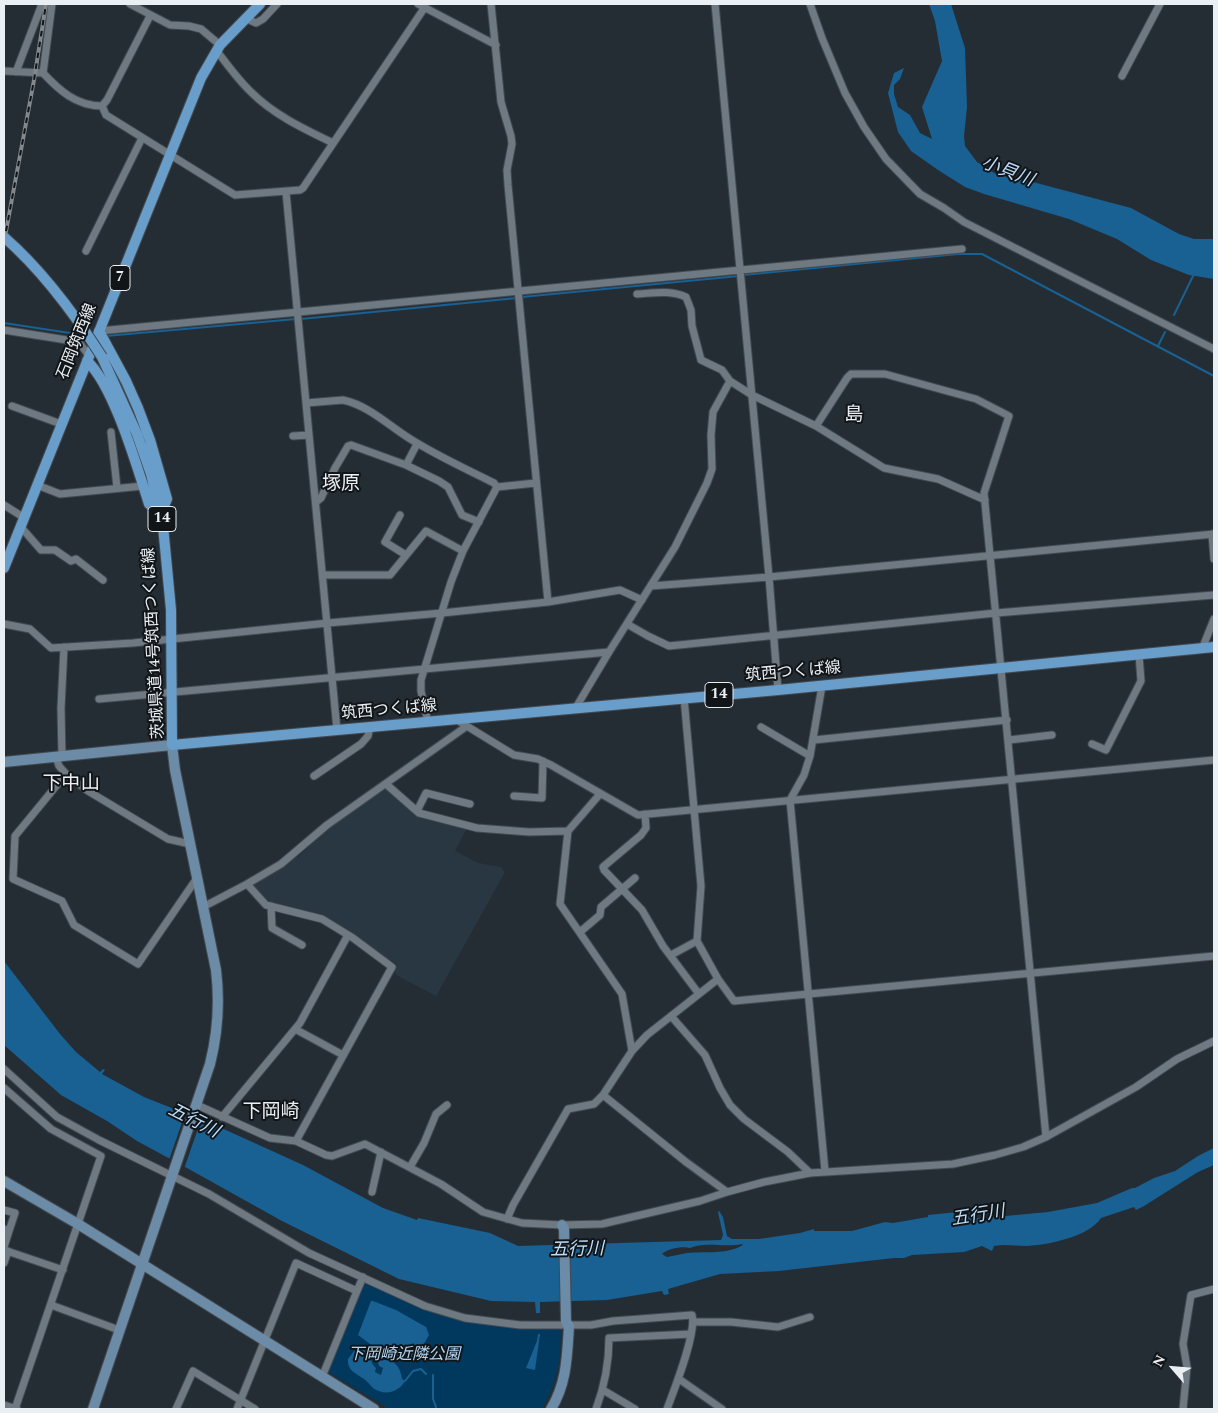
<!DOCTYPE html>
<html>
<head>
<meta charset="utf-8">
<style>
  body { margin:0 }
  #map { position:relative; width:1218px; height:1413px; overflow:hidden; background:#252d34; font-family:Spectral,serif }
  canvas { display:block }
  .frame { position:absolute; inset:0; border:5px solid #eaeff4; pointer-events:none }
  .north { position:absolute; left:1148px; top:1343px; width:50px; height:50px; -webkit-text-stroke:4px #111518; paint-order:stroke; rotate:297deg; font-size:14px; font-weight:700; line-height:20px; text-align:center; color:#eaeff4 }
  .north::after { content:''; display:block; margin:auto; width:18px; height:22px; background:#eaeff4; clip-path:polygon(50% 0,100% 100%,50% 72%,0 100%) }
</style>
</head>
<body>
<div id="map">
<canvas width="1218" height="1413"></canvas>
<div class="frame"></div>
<div class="north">N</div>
</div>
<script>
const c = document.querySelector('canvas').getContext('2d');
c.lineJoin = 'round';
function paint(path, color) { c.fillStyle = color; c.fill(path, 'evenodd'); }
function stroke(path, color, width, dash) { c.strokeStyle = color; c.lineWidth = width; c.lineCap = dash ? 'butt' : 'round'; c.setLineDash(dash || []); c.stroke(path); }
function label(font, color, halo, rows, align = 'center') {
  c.font = font + ' Spectral,"Noto Sans JP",serif'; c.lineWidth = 4; c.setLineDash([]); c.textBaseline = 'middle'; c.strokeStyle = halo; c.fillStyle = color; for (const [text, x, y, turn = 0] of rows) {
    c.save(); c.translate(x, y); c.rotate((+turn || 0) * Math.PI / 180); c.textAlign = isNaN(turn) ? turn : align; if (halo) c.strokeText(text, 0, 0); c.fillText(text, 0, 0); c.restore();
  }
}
paint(new Path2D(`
  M 384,789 L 387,790 L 419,816 L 467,828 L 455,851 L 478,863 L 501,867 L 505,872 L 436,996 L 396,975 L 395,969 L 397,964 L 391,960 L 390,962 L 324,917 L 270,902 L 253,885 L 288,864 L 294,857 L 298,857 L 314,842 L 314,840 L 329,827 Z`), '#293743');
paint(new Path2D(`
  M 368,1281 L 423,1307 L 523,1328 L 556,1329 L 561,1331 C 560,1362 558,1382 542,1409 L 390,1409 L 327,1371 L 364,1282 Z`), '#01395e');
paint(new Path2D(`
  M 929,4 L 951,4 L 965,48 L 967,107 L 964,136 L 965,146 L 977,162 L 996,174 L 1029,181 L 1131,208 L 1179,234 L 1194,239 L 1214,239 L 1214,279 L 1189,275 L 1151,260 L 1117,239 L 1069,219 L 984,194 L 965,187 L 938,170 L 911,151 L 898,132 L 888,93 L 894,73 L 904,68 L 900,79 L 894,85 L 894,94 L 898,107 L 910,115 L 920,133 L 932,139 L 922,107 L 942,61 L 935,21 Z
  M 4,961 L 60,1034 L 76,1052 L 100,1072 L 103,1069 L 105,1070 L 102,1074 L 144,1097 L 217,1126 L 303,1165 L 383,1208 L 417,1220 L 418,1218 L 490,1233 L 518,1246 L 721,1240 L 723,1235 L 718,1212 L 719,1211 L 723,1217 L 727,1236 L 732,1239 L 759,1239 L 800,1233 L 814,1229 L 814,1231 L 852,1231 L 885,1222 L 893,1223 L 928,1217 L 928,1215 L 958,1212 L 973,1218 L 984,1218 L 1048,1212 L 1097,1203 L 1132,1188 L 1135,1188 L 1154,1178 L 1175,1171 L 1198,1156 L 1214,1148 L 1214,1165 L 1198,1172 L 1144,1206 L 1136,1210 L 1134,1207 L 1101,1218 C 1089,1237 1047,1245 1026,1246 C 1015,1246 1005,1244 994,1246 L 992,1251 L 982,1246 L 964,1252 L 912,1255 L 904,1258 L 894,1258 L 779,1271 L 720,1274 L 668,1289 L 669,1294 L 664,1295 L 662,1291 L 607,1300 L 540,1302 L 540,1313 L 536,1313 L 535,1302 L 491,1301 L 399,1279 L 282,1221 L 187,1168 L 137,1141 L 107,1121 L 61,1095 L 4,1045 ZM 742,1244 L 743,1245 C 726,1255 705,1251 687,1253 C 680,1254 674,1256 667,1257 L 662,1254 C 667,1249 682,1246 690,1248 C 705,1241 725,1248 742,1244 Z
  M 371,1301 L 373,1301 L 396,1310 L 426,1327 L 429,1335 C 423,1345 417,1358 406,1362 L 392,1353 L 378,1350 L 358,1335 Z
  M 538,1334 L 540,1334 L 535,1370 L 526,1368 L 537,1341 Z
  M 360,1349 C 375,1352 367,1360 376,1368 L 375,1372 L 381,1375 L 383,1368 L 379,1366 L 378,1362 L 381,1358 C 395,1360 400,1366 402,1379 L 405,1381 C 398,1393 384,1396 373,1388 C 370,1385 368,1382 364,1379 C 356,1373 347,1371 348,1359 L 354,1351 Z`), '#196093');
paint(new Path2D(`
  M 186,1111 L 202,1117 L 184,1169 L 169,1160 Z`), '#252d34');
stroke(new Path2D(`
  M 743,275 L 958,254 L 982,254 L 1214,376
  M 522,297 L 739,276
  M 1174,315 L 1194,274
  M 301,319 L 517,298
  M 4,323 L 83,335
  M 106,336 L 296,319
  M 1158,346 L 1165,332
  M 433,1375 L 433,1399 L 436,1407
  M 405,1381 L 413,1371 L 421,1369 L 426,1374`), '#196093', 2);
const street = new Path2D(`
  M 130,4 L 170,25 L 189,26 L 201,29 L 220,45
  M 418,4 L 496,45
  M 491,4 L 501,102 L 511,136 L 512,144 L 507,170 L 508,185 L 548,602
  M 715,4 L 769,577 L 778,690
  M 810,4 L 822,38 L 845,93 L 864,127 L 886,159 L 920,194 L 944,208 L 964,222 L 1214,349
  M 245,18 L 256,23 L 263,19 L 277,4
  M 216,50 C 227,64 238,80 251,92 C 274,115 304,129 333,143
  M 4,71 L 43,73 C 59,90 76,106 102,106 L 107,100 L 150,16
  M 16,72 L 42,4
  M 43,73 L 52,4
  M 1122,76 L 1160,4
  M 102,106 L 106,115 L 235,195 L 300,190 L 303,188 L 425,7
  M 286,192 L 337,730
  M 86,251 L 142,138
  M 637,294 C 654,293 670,290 686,297 L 691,310 L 692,326 L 701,360 L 722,370 L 730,381 L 752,395 L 816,426 L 884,468 L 938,479 L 985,500
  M 4,330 L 79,342 L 89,356
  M 99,331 L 962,249
  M 306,403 L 343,400 C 371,406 393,430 417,443 C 442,458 468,470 494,483 L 497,487
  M 12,406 L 61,424
  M 816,426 L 847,378 L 851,374 L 885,374 L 976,399 L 1009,416 L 984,493 L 1046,1137
  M 111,432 L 117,488
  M 293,436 L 309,435
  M 406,465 L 417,444
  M 37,485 L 60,494 L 143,486
  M 497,487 L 536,483
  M 316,502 L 321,498 L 335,468 L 348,446 L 351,445 L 406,465 L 439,481 L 448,487 L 462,515 L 479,522
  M 4,505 L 23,517
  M 400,515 L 385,542 L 406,555
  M 20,526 L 41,550 L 55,550 L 71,561 L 76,559 L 103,580
  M 1212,534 L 1214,559
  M 323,575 L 390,575 L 426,531 L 463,551
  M 651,586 L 769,577 L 1214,534
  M 4,624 L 30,629 L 51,648 L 133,643 L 328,623 L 442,613 L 548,602 L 620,590 L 642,600
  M 627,624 L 648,636 L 669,646 L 996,613 L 1214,595
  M 1202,649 L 1214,619
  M 822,686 L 810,756 L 804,775 L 790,800 L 825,1171
  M 684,698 L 701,886 L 697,941 L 718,979 L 734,1001 L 1214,956
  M 99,699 L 609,652
  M 575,709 L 609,652 L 675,547 L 707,483 L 712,469 L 711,435 L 713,412 L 730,381
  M 457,720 L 514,755 L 538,759 L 551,765 L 638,815 L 1214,760
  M 428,722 L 421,691 L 421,680 L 451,582 L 463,551 L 497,487
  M 761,727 L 810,756
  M 814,740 L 1007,720
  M 1009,740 L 1052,735
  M 1092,744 L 1106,750 L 1141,681 L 1139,655
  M 56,757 L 59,766 L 68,776 L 88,791 L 168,839 L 190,844
  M 62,757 L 61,708 L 64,647
  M 66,774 L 15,836 L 13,879 L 62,901 L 74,925 L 138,964 L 197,878
  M 314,776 L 361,744 L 368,736 L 370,727
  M 386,784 L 419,813 L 477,828 L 529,832 L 568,831
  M 600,794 L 568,831 L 560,904 L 622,994 L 632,1051
  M 514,796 L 542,798 L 543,761
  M 417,811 L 426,793 L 470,804
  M 645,814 L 646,828 L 641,835 L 603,867 L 604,870 L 642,910 L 663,946 L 699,994
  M 247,884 L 266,905 L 322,919 L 353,938 L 392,967 L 296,1141
  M 271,906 L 272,928 L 302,945
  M 203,907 L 247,884 L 281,864 L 327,825 L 467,726
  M 580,932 L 600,915 L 601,907 L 635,878
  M 671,955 L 697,941
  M 671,1016 L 705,1055 L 720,1088 L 730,1105 L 744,1119 L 788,1152 L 810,1173
  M 295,1029 L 343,1055
  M 4,1069 L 57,1117 L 99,1140 L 209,1194 L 309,1253 L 425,1306 L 465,1318 L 520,1325 L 591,1325 L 613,1321 L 692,1315 C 697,1333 674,1390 667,1409
  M 4,1088 L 51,1129 L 101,1156 L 15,1409
  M 603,1095 L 686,1162 L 727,1192
  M 197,1105 L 270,1138 L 296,1141 L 326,1155 L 332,1156 L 365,1144 L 441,1184 L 483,1212 L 522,1223 L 562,1225 L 602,1224 L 700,1201 L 727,1192 L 764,1182 L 810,1173 L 953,1164 L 995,1155 L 1023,1147 L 1046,1137 L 1136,1087 L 1177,1059 L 1214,1041
  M 222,1117 L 300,1023 L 348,935
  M 410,1167 L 424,1143 L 436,1114 L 447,1105
  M 372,1192 L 381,1152
  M 4,1210 L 15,1213 L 9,1231 L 4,1229
  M 507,1219 L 513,1205 L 568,1109 L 594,1104 L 603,1095 L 632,1051 L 647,1035 L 718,979
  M 4,1247 L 9,1231
  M 4,1250 L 63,1270
  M 4,1263 L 8,1251
  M 357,1291 L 363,1277
  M 51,1305 L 119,1330
  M 694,1322 L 731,1322 L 778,1327 L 810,1317
  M 679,1379 L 722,1409
  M 603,1390 L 635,1409
  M 4,1405 L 17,1409
  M 176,1409 L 193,1371 L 255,1409
  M 237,1409 L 296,1263 L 357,1291 L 322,1377
  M 596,1409 C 605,1385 609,1363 609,1338 L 691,1334
  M 1183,1409 L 1187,1367 L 1183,1344 L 1191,1295 L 1214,1289`);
const secondary = new Path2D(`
  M 4,762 L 172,745 L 175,770 L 216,970 C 220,1003 218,1032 210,1064 L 93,1409
  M 4,1181 L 78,1224 L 374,1409
  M 551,1409 C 567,1383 567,1356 569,1326 L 566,1322 L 564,1229 L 562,1225`);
const primary = new Path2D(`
  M 102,357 L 137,434 L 151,474 L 163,526 L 171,610 L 172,745 L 778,690 L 1214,647
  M 87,361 C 114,386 137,467 149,504 L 161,513 L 167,499 L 150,440 L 138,408 L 126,381 L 99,331
  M 4,568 L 201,78 L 220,45 L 260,4`);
stroke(street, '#434950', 9);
stroke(secondary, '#434950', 12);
stroke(primary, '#434950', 12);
stroke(street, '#6f7982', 7);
stroke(secondary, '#6b8ba6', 10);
stroke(primary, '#689ec9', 10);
const rail = new Path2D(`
  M 4,242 L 34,80 L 46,4`);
stroke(rail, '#81888e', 4);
stroke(rail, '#111518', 2, [5.5]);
const primaryBridge = new Path2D(`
  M 4,237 C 43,271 74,313 102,357`);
stroke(primaryBridge, '#434950', 12, []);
stroke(primaryBridge, '#689ec9', 10);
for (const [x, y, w] of [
  [120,278,20],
  [162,519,28],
  [719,695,28]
]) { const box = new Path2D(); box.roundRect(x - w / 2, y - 12.5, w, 25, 4); c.fillStyle = '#111518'; c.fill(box); stroke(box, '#eaeff4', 1); }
label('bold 15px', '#eaeff4', null, [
  ["7",120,278],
  ["14",162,519],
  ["14",719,695]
]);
label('16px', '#eaeff4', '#111518', [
  ["石岡筑西線",78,342,-68],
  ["茨城県道14号筑西つくば線",155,643,-93],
  ["筑西つくば線",793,673,-5],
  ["筑西つくば線",389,711,-5]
]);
label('italic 16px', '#b2d4f1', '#111518', [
  ["下岡崎近隣公園",404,1356]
]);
label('italic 18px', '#bbddfb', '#111518', [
  ["小貝川",1007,173,21],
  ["五行川",193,1122,27],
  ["五行川",978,1217,-9],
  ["五行川",577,1251,-1]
]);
label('19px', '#eaeff4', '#111518', [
  ["島",854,416],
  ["塚原",341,485],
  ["下中山",71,785],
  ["下岡崎",271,1113]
]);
</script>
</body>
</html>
